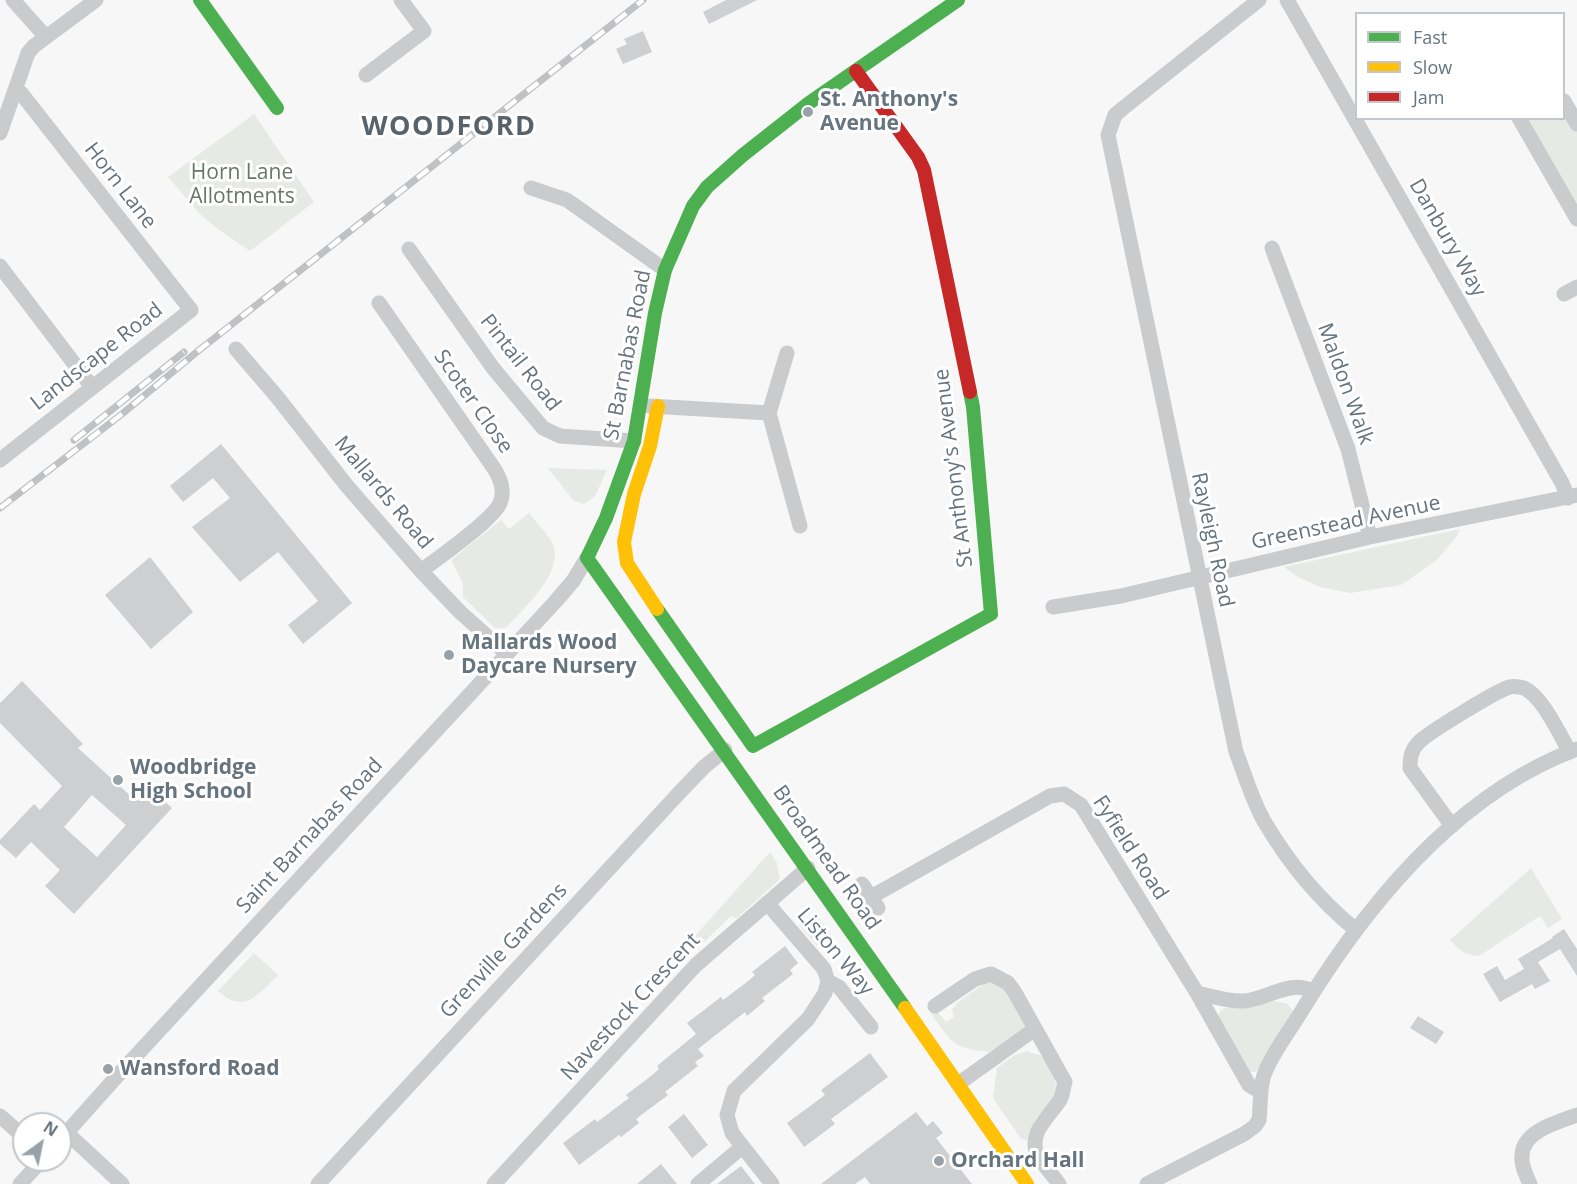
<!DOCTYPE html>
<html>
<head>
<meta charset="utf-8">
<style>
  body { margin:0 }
  #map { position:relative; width:1577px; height:1184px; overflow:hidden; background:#f7f7f7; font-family:"Open Sans",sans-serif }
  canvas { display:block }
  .legend { position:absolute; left:1355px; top:12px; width:210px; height:108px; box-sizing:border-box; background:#fff; border:2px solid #c1c7cc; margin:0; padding:8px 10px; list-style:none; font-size:18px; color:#65747f }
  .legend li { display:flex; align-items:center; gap:12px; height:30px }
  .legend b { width:30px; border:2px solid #c1c7cc }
  .north { position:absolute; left:12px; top:1112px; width:60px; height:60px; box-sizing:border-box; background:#fff; border:2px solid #c1c7cc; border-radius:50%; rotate:33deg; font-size:16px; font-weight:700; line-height:24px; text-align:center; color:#65747f }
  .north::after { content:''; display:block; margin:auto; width:21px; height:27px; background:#98a2a9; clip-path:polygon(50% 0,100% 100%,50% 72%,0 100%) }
</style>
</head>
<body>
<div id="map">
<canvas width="1577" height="1184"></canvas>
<ul class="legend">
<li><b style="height:8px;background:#4caf50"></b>Fast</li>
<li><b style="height:8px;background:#ffc107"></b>Slow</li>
<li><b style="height:8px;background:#c62828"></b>Jam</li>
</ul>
<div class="north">N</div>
</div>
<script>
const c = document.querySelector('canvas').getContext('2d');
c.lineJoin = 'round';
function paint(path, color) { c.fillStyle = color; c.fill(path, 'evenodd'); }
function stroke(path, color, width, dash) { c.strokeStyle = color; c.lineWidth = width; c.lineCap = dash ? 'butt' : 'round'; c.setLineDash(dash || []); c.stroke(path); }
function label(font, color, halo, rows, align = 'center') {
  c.font = font + ' "Open Sans",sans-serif'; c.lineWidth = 6; c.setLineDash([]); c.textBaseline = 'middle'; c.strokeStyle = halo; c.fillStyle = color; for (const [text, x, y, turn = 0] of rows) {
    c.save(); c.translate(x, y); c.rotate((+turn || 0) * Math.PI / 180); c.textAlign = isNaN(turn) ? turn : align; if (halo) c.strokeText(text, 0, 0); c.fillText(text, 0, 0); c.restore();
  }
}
paint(new Path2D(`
  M 1564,109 L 1577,132 L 1577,207 L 1526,119 L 1564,118 Z
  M 254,114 L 314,202 L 250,251 L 215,227 L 200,214 L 168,177 Z
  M 548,468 L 607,470 L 595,496 L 584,504 L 573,500 Z
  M 529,513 C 535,521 549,535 553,544 C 564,573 524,608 506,628 L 495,628 L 463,597 L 463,584 L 451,560 L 501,520 L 509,529 Z
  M 1460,529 L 1457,536 L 1437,560 L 1401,585 L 1350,593 L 1320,587 L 1298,577 L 1284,567 Z
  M 770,852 L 777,863 L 780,879 L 737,918 L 731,916 L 684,961 L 678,955 Z
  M 1531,868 L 1562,919 L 1548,928 L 1540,916 L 1479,956 C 1465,955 1459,950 1450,940 Z
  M 815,913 L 832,935 L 817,946 L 799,925 Z
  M 254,953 L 278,975 C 257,995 245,1015 218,991 Z
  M 988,981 L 1006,989 L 1025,1022 L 1025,1030 L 989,1052 C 952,1049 950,1040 930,1012 L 935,1009 L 946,1022 L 954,1017 L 952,1010 L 957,1003 Z
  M 1274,1001 L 1288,1004 L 1292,1010 L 1291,1018 L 1260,1067 L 1255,1072 L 1249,1072 L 1217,1017 C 1220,1012 1219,1012 1223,1009 C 1230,1006 1264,1003 1274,1001 Z
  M 1027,1051 C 1031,1053 1038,1054 1041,1056 C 1051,1063 1059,1084 1055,1096 C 1052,1105 1041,1110 1036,1118 C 1032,1125 1032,1133 1027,1140 L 1021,1139 L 993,1098 L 997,1068 L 1015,1055 Z`), '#e6e9e4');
paint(new Path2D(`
  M 726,0 L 757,0 L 709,24 L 703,12 Z
  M 643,31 L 652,52 L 623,64 L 616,49 L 627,44 L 624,39 Z
  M 221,444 L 352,603 L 303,644 L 288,625 L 318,601 L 278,552 L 240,582 L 192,527 L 230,498 L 213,478 L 183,502 L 170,486 Z
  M 150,557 L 193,612 L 151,649 L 105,595 Z
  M 22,681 L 83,744 L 78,748 L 134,799 L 147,785 L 172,808 L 74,914 L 45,886 L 60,870 L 31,842 L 16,858 L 0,844 L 0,840 L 34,804 L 40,810 L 62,786 L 0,723 L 0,703 ZM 92,795 L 126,825 L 97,857 L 64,827 Z
  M 1564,929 L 1577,949 L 1577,976 L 1560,949 L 1538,962 L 1550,981 L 1535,989 L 1532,984 L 1500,1002 L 1483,974 L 1497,966 L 1505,980 L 1524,969 L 1518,959 L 1553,938 L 1552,937 Z
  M 785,946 L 798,963 L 790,970 L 793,974 L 762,998 L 765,1001 L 747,1016 L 745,1012 L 698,1049 L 704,1056 L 695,1062 L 698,1066 L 665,1092 L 668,1095 L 636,1119 L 639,1123 L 621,1137 L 619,1135 L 579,1165 L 563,1143 L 595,1119 L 597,1122 L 629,1098 L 626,1095 L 651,1076 L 659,1069 L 657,1066 L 696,1034 L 687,1023 L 721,997 L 723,1000 L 747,982 L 755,975 L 752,972 Z
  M 1418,1016 L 1444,1032 L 1436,1044 L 1410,1028 Z
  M 870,1053 L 888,1077 L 831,1119 L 835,1124 L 804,1147 L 787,1123 L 825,1095 L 821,1090 Z
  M 916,1112 L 927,1126 L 933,1121 L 943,1133 L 936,1138 L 972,1184 L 870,1184 L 865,1177 L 855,1184 L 821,1184 Z
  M 684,1114 L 708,1145 L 692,1158 L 668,1127 Z
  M 661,1164 L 677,1184 L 637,1184 Z
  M 741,1166 L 755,1184 L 717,1184 Z`), '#cecfd0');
stroke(new Path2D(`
  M 13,0 L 46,37
  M 1259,0 L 1122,109 L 1115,115 L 1108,135 L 1236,752 C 1245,775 1252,800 1264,821 C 1288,862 1319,900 1356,930
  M 1287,0 L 1562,483 L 1568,498
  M 366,75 L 424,31 L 401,0
  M 1564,101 L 1577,124
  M 1519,118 L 1577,219
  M 0,133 L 28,53 L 34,46 L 96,0
  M 531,188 L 567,200 L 665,270
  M 1272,248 L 1348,449 L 1370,537
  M 409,249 L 493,368 L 543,428 L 560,436 L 634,441
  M 0,266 L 92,387
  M 1564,294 L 1577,287
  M 379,303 L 491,464 C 499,475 506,489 500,503 C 493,520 438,558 421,571
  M 236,349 L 278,398 L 347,486 L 421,571 L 460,612 L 507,654
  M 787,353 L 769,413 L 800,526
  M 650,406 L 769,413
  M 0,460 L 191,310 L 21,93 L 15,90
  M 1053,607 L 1121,596 L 1370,537 L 1577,495
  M 1452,826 L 1410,768 C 1410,758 1411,750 1419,742 C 1428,733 1499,689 1510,687 C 1513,686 1521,687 1524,688 C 1543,697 1559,734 1570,752
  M 862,884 L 878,908
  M 871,897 L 1050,796 L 1064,794 L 1081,805 L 1197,993 C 1212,996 1229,1002 1244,1001 C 1266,1000 1292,978 1313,992
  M 767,903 L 824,969 L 828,981 L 839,987 L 871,1027
  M 1197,993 L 1249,1085 L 1261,1092
  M 935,1006 L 975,979 L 991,974 L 1008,983 L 1014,991 L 1065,1082 C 1063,1088 1063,1095 1060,1100 C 1050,1116 1028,1132 1037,1154 C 1042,1164 1053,1175 1059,1184
  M 958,1084 L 1035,1029
  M 0,1116 L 24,1137
  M 67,1133 L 122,1184
  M 60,1140 L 119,1074 L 555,602 L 573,581 L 587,558
  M 20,1184 L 42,1160
  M 318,1184 L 680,792 L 704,767 L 725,750
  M 494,1184 L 696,965 L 808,868
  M 698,1184 L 742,1147
  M 772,1184 L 732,1133 L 727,1115 L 734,1091 L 808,1019 L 825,993 L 828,981
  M 1147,1184 L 1244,1134 L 1255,1126 L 1259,1120 C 1261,1105 1259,1089 1264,1075 C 1272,1053 1289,1032 1301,1012 C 1366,905 1456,794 1577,749
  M 1530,1184 C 1526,1175 1521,1166 1522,1156 C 1522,1131 1558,1122 1577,1115`), '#cacbcc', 15);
stroke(new Path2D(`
  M 200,0 L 277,108
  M 587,558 L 606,518 L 634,441 L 655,313 L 665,270 L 693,206 L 707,187 L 743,155 L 809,103 L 958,0
  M 587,558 L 905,1008
  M 657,609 L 753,746 L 991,614 L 973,407 L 970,392`), '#4caf50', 14);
stroke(new Path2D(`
  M 657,609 L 627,563 L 624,542 L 634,494 L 650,446 L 658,406
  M 905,1008 L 1027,1184`), '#ffc107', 14);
stroke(new Path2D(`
  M 856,71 L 918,157 L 924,170 L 970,392`), '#c62828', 14);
const rail = new Path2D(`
  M 74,440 L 184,352
  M 0,508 L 122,414 L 198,351 L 643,0`);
stroke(rail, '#c0c1c3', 7);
stroke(rail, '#fff', 4.5, [14]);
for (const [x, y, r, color] of [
  [808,112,6,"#98a2a9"],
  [449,655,6,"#98a2a9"],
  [118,780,6,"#98a2a9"],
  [108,1069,6,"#98a2a9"],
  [939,1161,6,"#98a2a9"]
]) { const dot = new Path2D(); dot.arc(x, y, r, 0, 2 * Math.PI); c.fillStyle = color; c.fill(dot); stroke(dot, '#fff', 2); }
label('bold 21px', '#65747f', '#fff', [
  ["St. Anthony's",820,100],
  ["Avenue",820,124],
  ["Mallards Wood",461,643],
  ["Daycare Nursery",461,667],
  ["Woodbridge",130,768],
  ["High School",130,792],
  ["Wansford Road",120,1069],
  ["Orchard Hall",951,1161]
], 'left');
label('21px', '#677864', '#fff', [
  ["Horn Lane",242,173],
  ["Allotments",242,197]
]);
label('21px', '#65747f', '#fff', [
  ["Horn Lane",120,186,52],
  ["Danbury Way",1447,238,60],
  ["St Barnabas Road",628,355,-79],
  ["Landscape Road",97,357,-38],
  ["Pintail Road",520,363,52],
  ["Maldon Walk",1345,384,70],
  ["Scoter Close",473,402,55],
  ["St Anthony's Avenue",954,468,-97],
  ["Mallards Road",383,493,50],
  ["Greenstead Avenue",1346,523,-12],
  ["Rayleigh Road",1212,540,78],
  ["Saint Barnabas Road",310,836,-47],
  ["Fyfield Road",1130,848,57],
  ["Broadmead Road",826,858,55],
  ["Grenville Gardens",504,951,-47],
  ["Liston Way",835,952,50],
  ["Navestock Crescent",631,1007,-47]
]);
c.letterSpacing = '1.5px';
label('bold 27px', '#57626b', '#fff', [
  ["WOODFORD",449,127]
]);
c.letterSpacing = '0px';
</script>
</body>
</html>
